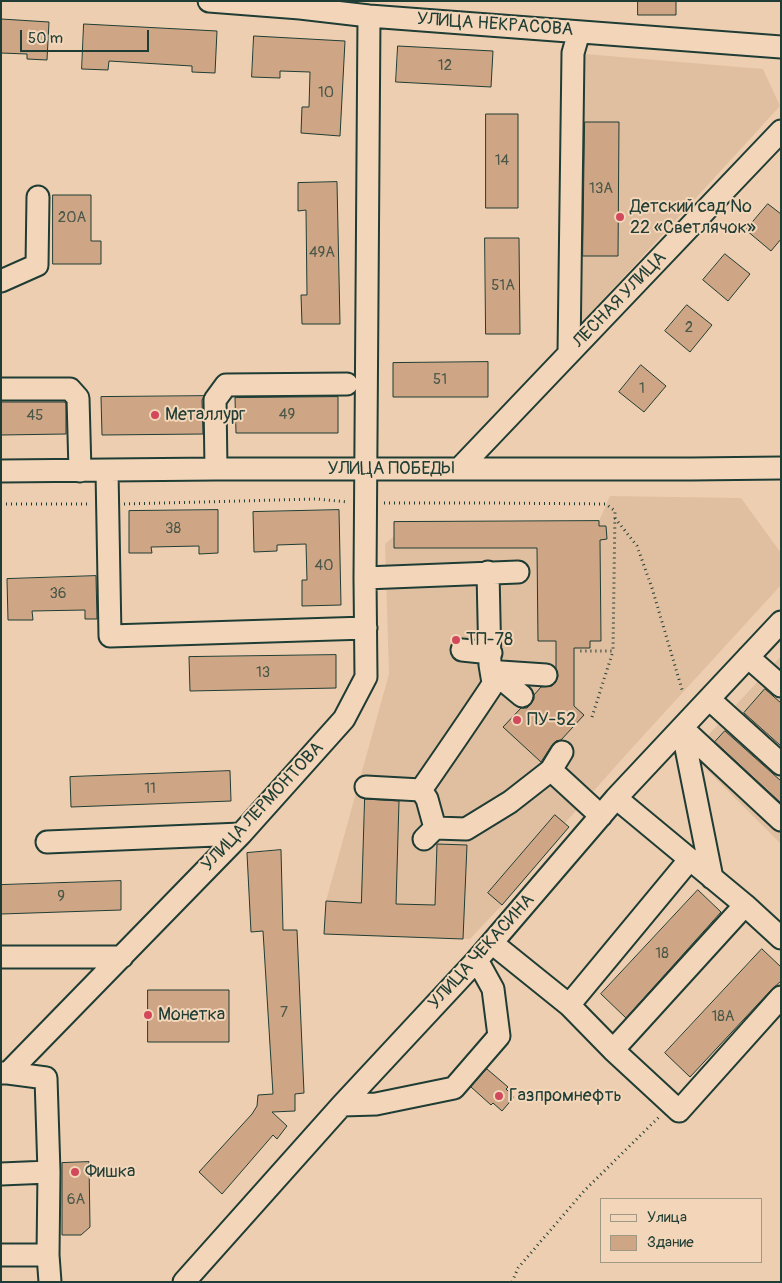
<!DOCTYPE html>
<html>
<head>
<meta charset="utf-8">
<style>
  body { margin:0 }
  #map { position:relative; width:782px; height:1283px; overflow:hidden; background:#eeceb0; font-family:Pangolin,sans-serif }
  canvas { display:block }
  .frame { position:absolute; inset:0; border:2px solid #1f3d34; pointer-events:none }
  .legend { position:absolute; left:600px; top:1198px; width:162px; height:65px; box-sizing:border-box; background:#f3d6b9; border:1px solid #9e9984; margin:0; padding:6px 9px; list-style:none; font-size:15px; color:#1f3d34 }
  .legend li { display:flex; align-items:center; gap:10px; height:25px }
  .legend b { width:25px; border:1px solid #9e9984 }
  .scale { position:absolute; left:20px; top:30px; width:129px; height:22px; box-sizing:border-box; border:2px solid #1f3d34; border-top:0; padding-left:6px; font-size:15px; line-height:18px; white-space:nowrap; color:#1f3d34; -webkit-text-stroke:4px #f3d6b9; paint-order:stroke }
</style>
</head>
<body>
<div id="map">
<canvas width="782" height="1283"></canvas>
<div class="frame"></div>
<ul class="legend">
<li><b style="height:6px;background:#f3d6b9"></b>Улица</li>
<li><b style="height:14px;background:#cea685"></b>Здание</li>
</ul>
<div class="scale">50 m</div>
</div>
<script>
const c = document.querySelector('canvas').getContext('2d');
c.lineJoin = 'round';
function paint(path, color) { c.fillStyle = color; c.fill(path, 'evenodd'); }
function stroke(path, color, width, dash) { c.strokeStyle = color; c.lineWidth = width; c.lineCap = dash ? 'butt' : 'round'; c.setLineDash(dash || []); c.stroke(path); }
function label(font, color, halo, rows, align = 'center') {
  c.font = font + ' Pangolin,sans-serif'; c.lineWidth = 4; c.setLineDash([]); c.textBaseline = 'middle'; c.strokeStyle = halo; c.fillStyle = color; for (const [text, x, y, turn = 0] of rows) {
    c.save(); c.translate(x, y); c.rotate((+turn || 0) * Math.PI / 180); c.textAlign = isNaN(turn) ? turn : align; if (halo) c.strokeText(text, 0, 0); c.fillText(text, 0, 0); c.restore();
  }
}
paint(new Path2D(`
  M 573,53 L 763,69 L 780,106 L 578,327 Z
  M 610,496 L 741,498 L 781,553 L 781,585 L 632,748 L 565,823 L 569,827 L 502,905 L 470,939 L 324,934 L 326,901 L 389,674 L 385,544 L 394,536 L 394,522 L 599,521 Z
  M 781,656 L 781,844 L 691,754 Z`), '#e0bfa1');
const building = new Path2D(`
  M 638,1 L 676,1 L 676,15 L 638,15 Z
  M 1,19 L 49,22 L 47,60 L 27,59 L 27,54 L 1,53 Z
  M 84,24 L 217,31 L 215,73 L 192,72 L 192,66 L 109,61 L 108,70 L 82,69 Z
  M 254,36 L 345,41 L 340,136 L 301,133 L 302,107 L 309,107 L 310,72 L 280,71 L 280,78 L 252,77 Z
  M 398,46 L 493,51 L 491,87 L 396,82 Z
  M 486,114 L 518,114 L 518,208 L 486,208 Z
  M 585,122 L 619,122 L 618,256 L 583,256 Z
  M 337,182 L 340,324 L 302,324 L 301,295 L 307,295 L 306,210 L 298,211 L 298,183 Z
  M 53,195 L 91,195 L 91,241 L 101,241 L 101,264 L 53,264 Z
  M 768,204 L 781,214 L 781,239 L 771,251 L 746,230 Z
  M 485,238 L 519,238 L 520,334 L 486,334 Z
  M 725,254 L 750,274 L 728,301 L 703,280 Z
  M 687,305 L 712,325 L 690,352 L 665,331 Z
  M 488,362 L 488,397 L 393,397 L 393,363 Z
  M 641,365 L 666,386 L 644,412 L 619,392 Z
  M 204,396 L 202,400 L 203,434 L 102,435 L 101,397 Z
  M 338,397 L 338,433 L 236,433 L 235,398 Z
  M 1,402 L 64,402 L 66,403 L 66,434 L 1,435 Z
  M 218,510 L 218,553 L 199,554 L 199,546 L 151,547 L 152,553 L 129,553 L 129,511 Z
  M 339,510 L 341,605 L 302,606 L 302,580 L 307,580 L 306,544 L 277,545 L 277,551 L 254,552 L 253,512 Z
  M 599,521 L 599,526 L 606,526 L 607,539 L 600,540 L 601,641 L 590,641 L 590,648 L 574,648 L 574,706 L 584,715 L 561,740 L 556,741 L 552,745 L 541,762 L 503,727 L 521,708 L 527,708 L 531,704 L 534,699 L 534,695 L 541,687 L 552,686 L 556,682 L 558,676 L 556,668 L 556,641 L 538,641 L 537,548 L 394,548 L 394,522 Z
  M 96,576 L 97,619 L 85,619 L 85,610 L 32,611 L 33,620 L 8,620 L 7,579 Z
  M 336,655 L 336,688 L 190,691 L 189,657 Z
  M 765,689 L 781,703 L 781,746 L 744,713 Z
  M 725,731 L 781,781 L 781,803 L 715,742 Z
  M 230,771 L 231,801 L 71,807 L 70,777 Z
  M 365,799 L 399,801 L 396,904 L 435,905 L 437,844 L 467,845 L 463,939 L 324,934 L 326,901 L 361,903 Z
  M 555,815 L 569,827 L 502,905 L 488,893 Z
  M 281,850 L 283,930 L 297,930 L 304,1093 L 295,1094 L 295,1111 L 272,1112 L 287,1126 L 277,1139 L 273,1135 L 222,1194 L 199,1172 L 252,1114 L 257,1106 L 258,1095 L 273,1094 L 263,931 L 251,932 L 247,853 Z
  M 121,881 L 121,910 L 1,914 L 1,885 Z
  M 698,890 L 721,912 L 626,1018 L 601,994 Z
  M 762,949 L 781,967 L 781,981 L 772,989 L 690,1077 L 665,1053 Z
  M 148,990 L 229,990 L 229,1042 L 148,1042 Z
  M 487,1069 L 508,1087 L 506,1089 L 514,1097 L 502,1111 L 493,1103 L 491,1105 L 471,1087 Z
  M 89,1162 L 90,1227 L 81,1235 L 62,1235 L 62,1163 Z`);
paint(building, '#cea685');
stroke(building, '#1f3d34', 1);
const minor = new Path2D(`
  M 209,1 L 300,8 L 369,16 L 781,47
  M 1,281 L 37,265 L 38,197
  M 569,353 L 573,53 L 579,32
  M 1,389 L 70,389 L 78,398 L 80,471
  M 216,469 L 215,400 L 226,385 L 347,384
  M 459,469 L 781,131
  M 1,471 L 216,469 L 692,469 L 781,468
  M 107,471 L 110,636 L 366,628
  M 488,572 L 490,665 L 493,683
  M 365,578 L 518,572
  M 462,650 L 491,653
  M 748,657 L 781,686
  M 492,667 L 498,676 L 522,696
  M 709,699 L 781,764
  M 682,728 L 712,878
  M 682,728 L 781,820
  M 551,770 L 601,816
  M 366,787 L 421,790 C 448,751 475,712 501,672 L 546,675
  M 421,790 L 427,799 L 435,828 L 424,839
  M 616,798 L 745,905 L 781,938
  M 435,828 L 466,829 L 510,802 L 551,770 L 562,752
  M 47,842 L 241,834
  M 492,943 L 569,1005 L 613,1050 L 679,1111 L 781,997
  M 1,957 L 122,957
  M 569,1005 L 690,859
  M 613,1050 L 745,905
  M 1,1073 L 8,1073 L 241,834 L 344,719 L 366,677 L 365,578 L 369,16
  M 8,1073 L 46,1078 L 49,1172 L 48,1255 L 50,1282
  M 342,1105 L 376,1104 L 454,1088 L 499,1036 L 493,989 L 477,960
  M 1,1174 L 49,1172
  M 1,1255 L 48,1255
  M 184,1282 L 342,1105 L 477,960 L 616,798 L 781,622`);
stroke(minor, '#1f3d34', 25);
stroke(new Path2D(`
  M 384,503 L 485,503 L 606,504 L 615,511 L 613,651 L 577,651
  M 1,504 L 91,504
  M 124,504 L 317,499 L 348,502
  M 615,518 L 637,546 L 652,588 L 683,693
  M 592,717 L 613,651
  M 512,1282 L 518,1268 L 584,1191 L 659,1117`), '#1f3d34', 3, [1, 4]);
stroke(minor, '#f3d6b9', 21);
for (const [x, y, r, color] of [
  [620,217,5,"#d1495b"],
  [155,415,5,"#d1495b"],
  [456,640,5,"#d1495b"],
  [517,720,5,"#d1495b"],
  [148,1015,5,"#d1495b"],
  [499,1096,5,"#d1495b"],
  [75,1172,5,"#d1495b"]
]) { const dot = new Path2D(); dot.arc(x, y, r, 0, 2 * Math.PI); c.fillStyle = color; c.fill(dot); stroke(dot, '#f3d6b9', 2); }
label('15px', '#4b5748', null, [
  ["12",445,66],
  ["10",326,93],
  ["14",502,161],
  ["13А",601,189],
  ["20А",72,218],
  ["49А",322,253],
  ["51А",503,286],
  ["2",689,328],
  ["51",440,380],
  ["1",642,389],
  ["49",287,415],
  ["45",35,416],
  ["38",173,529],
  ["40",324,566],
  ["36",58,594],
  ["13",263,673],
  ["11",150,789],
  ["9",61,897],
  ["18",662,954],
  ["7",284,1013],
  ["18А",723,1017],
  ["6А",76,1200]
]);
label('18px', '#1f3d34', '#f3d6b9', [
  ["УЛИЦА НЕКРАСОВА",495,25,4],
  ["ЛЕСНАЯ УЛИЦА",620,300,-46],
  ["УЛИЦА ПОБЕДЫ",391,469],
  ["УЛИЦА ЛЕРМОНТОВА",263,807,-47],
  ["УЛИЦА ЧЕКАСИНА",482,952,-48]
]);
label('18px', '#1f3d34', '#f3d6b9', [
  ["Детский сад №",630,207],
  ["22 «Светлячок»",630,228],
  ["Металлург",165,415],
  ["ТП-78",466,640],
  ["ПУ-52",527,720],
  ["Монетка",158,1015],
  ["Газпромнефть",509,1096],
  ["Фишка",85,1172]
], 'left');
</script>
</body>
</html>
